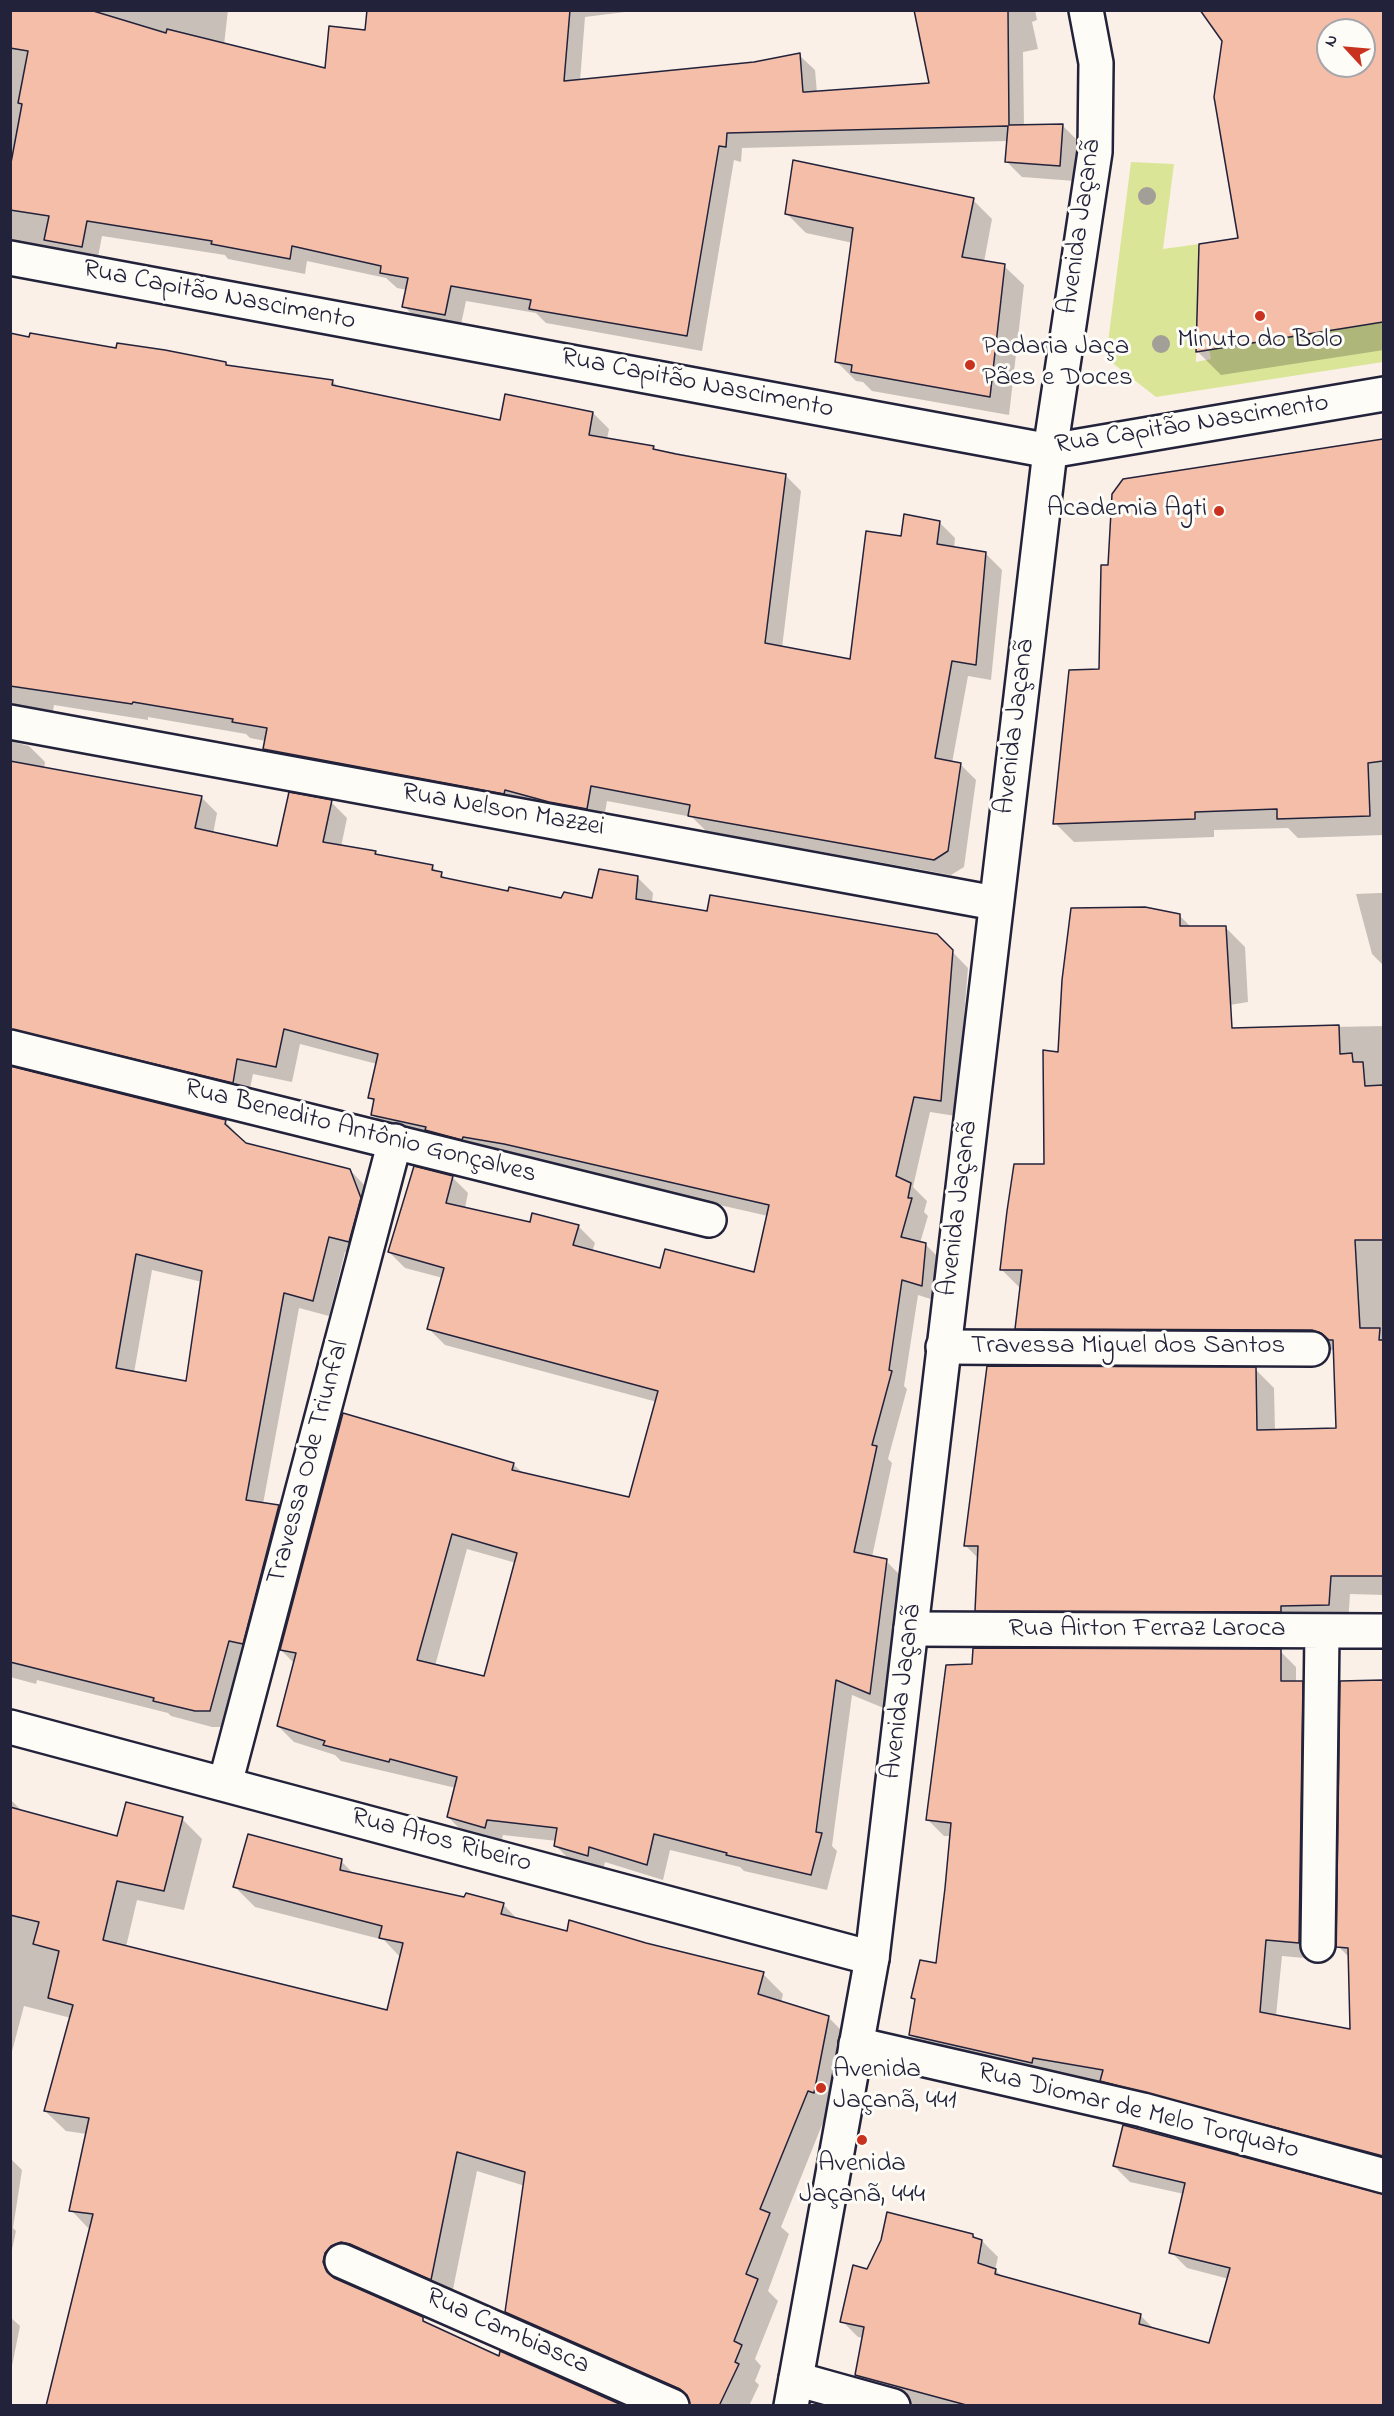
<!DOCTYPE html>
<html>
<head>
<meta charset="utf-8">
<style>
  body { margin:0 }
  #map { position:relative; width:1394px; height:2416px; overflow:hidden; background:#fbf0e7; font-family:"Indie Flower",sans-serif }
  canvas { display:block }
  .frame { position:absolute; inset:0; border:12px solid #22223b; pointer-events:none }
  .north { position:absolute; left:1316px; top:18px; width:60px; height:60px; box-sizing:border-box; background:#fdfcf7; border:2px solid #a5a5ac; border-radius:50%; rotate:296deg; font-size:16px; font-weight:700; line-height:24px; text-align:center; color:#22223b }
  .north::after { content:''; display:block; margin:auto; width:21px; height:27px; background:#c8321e; clip-path:polygon(50% 0,100% 100%,50% 72%,0 100%) }
</style>
</head>
<body>
<div id="map">
<canvas width="1394" height="2416"></canvas>
<div class="frame"></div>
<div class="north">N</div>
</div>
<script>
const c = document.querySelector('canvas').getContext('2d');
c.lineJoin = 'round';
function paint(path, color) { c.fillStyle = color; c.fill(path, 'evenodd'); }
function stroke(path, color, width, dash) { c.strokeStyle = color; c.lineWidth = width; c.lineCap = dash ? 'butt' : 'round'; c.setLineDash(dash || []); c.stroke(path); }
function label(font, color, halo, rows, align = 'center') {
  c.font = font + ' "Indie Flower",sans-serif'; c.lineWidth = 6; c.setLineDash([]); c.textBaseline = 'middle'; c.strokeStyle = halo; c.fillStyle = color; for (const [text, x, y, turn = 0] of rows) {
    c.save(); c.translate(x, y); c.rotate((+turn || 0) * Math.PI / 180); c.textAlign = isNaN(turn) ? turn : align; if (halo) c.strokeText(text, 0, 0); c.fillText(text, 0, 0); c.restore();
  }
}
paint(new Path2D(`
  M 1131,162 L 1174,164 L 1163,249 L 1199,244 L 1196,362 L 1211,359 L 1209,349 L 1383,322 L 1383,362 L 1156,397 L 1106,358 Z`), '#dae598');
paint(new Path2D(`
  M 10,10 L 228,10 L 224,45 L 326,69 L 367,32 L 369,10 L 641,10 L 585,17 L 580,81 L 754,64 L 799,55 L 815,70 L 817,93 L 931,85 L 916,10 L 1035,10 L 1037,20 L 1032,22 L 1038,49 L 1023,52 L 1024,126 L 1062,125 L 1077,140 L 1075,181 L 1022,177 L 1006,161 L 1008,141 L 742,148 L 741,162 L 734,160 L 702,351 L 546,323 L 536,313 L 466,301 L 460,329 L 419,322 L 404,306 L 407,290 L 397,288 L 386,278 L 307,261 L 305,274 L 228,259 L 225,255 L 102,236 L 97,262 L 10,245 Z
  M 1203,10 L 1384,10 L 1384,350 L 1221,375 L 1197,351 L 1240,240 L 1223,41 ZM 1328,30 L 1364,30 L 1364,66 L 1328,66 Z
  M 973,200 L 992,219 L 984,262 L 1004,266 L 1024,285 L 1009,415 L 872,391 L 863,382 L 856,381 L 837,362 L 853,243 L 806,233 L 787,214 Z
  M 10,335 L 226,363 L 230,367 L 332,381 L 340,388 L 501,421 L 593,413 L 609,429 L 607,439 L 785,475 L 801,491 L 782,648 L 852,661 L 902,538 L 939,522 L 955,538 L 954,549 L 986,554 L 1002,570 L 991,680 L 968,676 L 952,763 L 960,764 L 976,780 L 964,867 L 951,875 L 706,831 L 692,817 L 607,801 L 603,824 L 281,765 L 265,749 L 266,741 L 250,738 L 246,734 L 148,717 L 148,720 L 54,705 L 51,723 L 10,728 Z
  M 1384,440 L 1384,835 L 1298,838 L 1288,828 L 1214,830 L 1214,837 L 1074,842 L 1055,823 L 1101,670 L 1110,566 L 1124,480 Z
  M 10,741 L 29,746 L 45,762 L 44,768 L 201,797 L 217,813 L 213,834 L 278,847 L 331,802 L 347,818 L 341,847 L 375,852 L 379,856 L 432,867 L 448,880 L 562,900 L 593,900 L 637,877 L 653,893 L 652,903 L 708,913 L 936,935 L 968,968 L 956,1116 L 930,1112 L 913,1187 L 927,1201 L 924,1212 L 928,1216 L 920,1243 L 926,1245 L 942,1261 L 937,1301 L 918,1295 L 904,1386 L 907,1389 L 888,1459 L 892,1463 L 872,1557 L 886,1561 L 902,1577 L 886,1709 L 852,1695 L 832,1846 L 837,1851 L 827,1890 L 744,1871 L 740,1867 L 670,1850 L 663,1880 L 605,1862 L 603,1871 L 572,1862 L 556,1846 L 557,1841 L 503,1835 L 501,1843 L 464,1833 L 448,1817 L 456,1788 L 341,1761 L 335,1755 L 294,1742 L 278,1726 L 295,1664 L 281,1650 L 513,1464 L 524,1474 L 630,1499 L 657,1402 L 445,1345 L 429,1329 L 443,1278 L 405,1268 L 389,1252 L 452,1177 L 468,1193 L 465,1208 L 531,1224 L 534,1215 L 579,1227 L 595,1243 L 592,1252 L 661,1270 L 755,1274 L 768,1216 L 389,1130 L 372,1114 L 375,1103 L 370,1098 L 377,1064 L 300,1044 L 292,1082 L 253,1074 L 248,1098 L 10,1053 ZM 467,1549 L 516,1563 L 485,1678 L 435,1666 Z
  M 1379,893 L 1384,893 L 1384,966 L 1372,954 L 1356,894 Z
  M 1179,915 L 1192,928 L 1226,928 L 1245,947 L 1248,1002 L 1174,1014 L 1176,1030 L 1384,1026 L 1384,1595 L 1350,1594 L 1348,1624 L 996,1629 L 976,1610 L 979,1559 L 965,1545 L 1255,1369 L 1274,1388 L 1275,1431 L 1337,1430 L 1335,1350 L 1036,1347 L 1017,1328 L 1021,1289 L 1001,1269 L 1046,1166 L 1060,1053 Z
  M 10,1068 L 225,1121 L 246,1144 L 350,1170 L 366,1187 L 365,1257 L 345,1252 L 329,1316 L 299,1308 L 263,1504 L 279,1507 L 295,1523 L 226,1727 L 212,1727 L 171,1716 L 168,1713 L 37,1680 L 36,1684 L 10,1677 ZM 152,1270 L 202,1282 L 187,1382 L 134,1373 Z
  M 1280,1651 L 1296,1667 L 1296,1683 L 1302,1683 L 1318,1699 L 1315,1959 L 1282,1956 L 1276,2016 L 1352,2030 L 1350,1958 L 1338,1946 L 1342,1682 L 1384,1681 L 1384,2167 L 1118,2096 L 1104,2083 L 927,2050 L 911,2034 L 916,2001 L 913,1998 L 937,1965 L 952,1836 L 944,1836 L 928,1820 Z
  M 10,1799 L 24,1813 L 118,1838 L 182,1819 L 202,1839 L 184,1910 L 137,1900 L 126,1947 L 388,2012 L 401,1958 L 384,1940 L 255,1907 L 235,1887 L 341,1861 L 356,1876 L 466,1899 L 503,1904 L 519,1921 L 568,1933 L 645,1944 L 763,1974 L 783,1994 L 781,2003 L 828,2017 L 848,2037 L 828,2110 L 781,2227 L 789,2234 L 768,2291 L 778,2301 L 755,2359 L 761,2366 L 755,2381 L 759,2385 L 749,2406 L 692,2406 L 527,2332 L 507,2312 L 525,2186 L 477,2171 L 451,2299 L 345,2273 L 343,2284 L 422,2318 L 429,2325 L 500,2358 L 621,2406 L 90,2230 L 71,2210 L 87,2134 L 66,2131 L 45,2111 L 71,2018 L 24,2006 L 10,2059 Z
  M 10,2158 L 22,2170 L 13,2228 L 16,2231 L 10,2259 Z
  M 1114,2166 L 1384,2196 L 1384,2406 L 913,2406 L 912,2403 L 872,2391 L 856,2375 L 864,2338 L 858,2337 L 842,2321 L 868,2270 L 973,2236 L 982,2241 L 998,2257 L 995,2270 L 1004,2278 L 1140,2315 L 1155,2330 L 1210,2345 L 1229,2279 L 1187,2268 L 1171,2252 L 1184,2194 L 1130,2182 ZM 979,2247 L 982,2247 L 977,2271 L 975,2270 Z
  M 10,2317 L 20,2326 L 10,2376 Z`), '#0003');
const building = new Path2D(`
  M 10,10 L 90,10 L 166,33 L 167,29 L 325,68 L 329,26 L 365,30 L 367,10 L 570,10 L 564,81 L 754,62 L 800,53 L 803,92 L 805,92 L 929,83 L 914,10 L 1008,10 L 1009,125 L 1063,124 L 1060,166 L 1005,162 L 1008,126 L 727,133 L 726,147 L 719,146 L 687,336 L 529,309 L 531,300 L 451,286 L 445,315 L 402,307 L 408,278 L 380,273 L 381,266 L 292,246 L 290,259 L 211,244 L 212,241 L 87,221 L 82,247 L 44,240 L 49,216 L 10,210 L 10,168 L 22,104 L 18,103 L 28,51 L 10,48 Z
  M 1200,10 L 1383,10 L 1383,322 L 1196,352 L 1199,244 L 1238,238 L 1214,97 L 1222,41 ZM 1328,30 L 1364,30 L 1364,66 L 1328,66 Z
  M 793,160 L 974,198 L 962,257 L 1005,264 L 990,397 L 851,372 L 852,365 L 835,362 L 853,228 L 785,214 Z
  M 10,333 L 29,337 L 30,333 L 116,348 L 117,343 L 165,350 L 226,362 L 226,365 L 333,380 L 332,385 L 500,420 L 505,394 L 593,412 L 589,435 L 654,446 L 653,449 L 676,454 L 786,474 L 765,643 L 850,659 L 866,531 L 901,536 L 904,514 L 940,521 L 937,544 L 986,552 L 976,665 L 952,661 L 935,758 L 961,763 L 948,851 L 934,860 L 688,816 L 690,805 L 591,786 L 587,809 L 549,802 L 505,790 L 504,794 L 263,749 L 267,728 L 232,722 L 233,719 L 133,702 L 132,704 L 10,686 Z
  M 1383,439 L 1383,761 L 1368,763 L 1370,816 L 1277,819 L 1277,809 L 1195,812 L 1195,819 L 1053,824 L 1069,670 L 1099,669 L 1101,565 L 1108,565 L 1112,494 L 1123,479 Z
  M 10,761 L 202,796 L 195,828 L 277,846 L 289,792 L 332,800 L 323,842 L 376,851 L 375,854 L 433,865 L 432,870 L 442,872 L 441,877 L 508,891 L 509,887 L 561,898 L 564,892 L 592,898 L 599,869 L 638,876 L 636,899 L 707,911 L 710,895 L 937,934 L 953,950 L 941,1101 L 914,1097 L 896,1176 L 911,1183 L 908,1198 L 912,1198 L 901,1237 L 926,1243 L 922,1286 L 902,1280 L 889,1370 L 892,1371 L 872,1445 L 877,1446 L 854,1552 L 887,1559 L 870,1694 L 836,1680 L 816,1832 L 822,1833 L 811,1875 L 726,1855 L 727,1853 L 654,1834 L 647,1865 L 589,1847 L 588,1856 L 554,1846 L 557,1828 L 487,1820 L 485,1828 L 447,1817 L 457,1777 L 390,1759 L 389,1762 L 323,1745 L 325,1741 L 277,1726 L 296,1653 L 280,1650 L 343,1413 L 514,1463 L 512,1470 L 629,1497 L 658,1391 L 427,1329 L 444,1268 L 388,1252 L 414,1166 L 453,1176 L 446,1203 L 530,1222 L 532,1213 L 579,1225 L 573,1245 L 660,1268 L 665,1249 L 754,1272 L 769,1205 L 504,1144 L 463,1137 L 462,1140 L 425,1130 L 426,1127 L 371,1115 L 374,1099 L 368,1098 L 378,1054 L 284,1029 L 276,1067 L 237,1059 L 233,1083 L 10,1029 ZM 452,1534 L 517,1553 L 484,1676 L 417,1660 Z
  M 1145,907 L 1180,914 L 1180,926 L 1226,926 L 1232,1028 L 1339,1025 L 1340,1054 L 1352,1053 L 1353,1062 L 1363,1062 L 1365,1086 L 1383,1085 L 1383,1240 L 1355,1240 L 1360,1328 L 1380,1328 L 1379,1340 L 1383,1340 L 1383,1576 L 1331,1576 L 1329,1605 L 1281,1606 L 1281,1612 L 975,1611 L 978,1546 L 964,1546 L 987,1366 L 1256,1367 L 1257,1430 L 1336,1428 L 1333,1340 L 1329,1340 L 1321,1333 L 1312,1330 L 1015,1329 L 1022,1270 L 1000,1270 L 1007,1211 L 1014,1164 L 1044,1164 L 1043,1050 L 1058,1052 L 1062,980 L 1071,908 Z
  M 10,1066 L 226,1120 L 225,1124 L 246,1143 L 350,1169 L 361,1198 L 349,1242 L 329,1237 L 313,1301 L 284,1293 L 246,1500 L 279,1505 L 243,1644 L 229,1641 L 210,1711 L 195,1711 L 153,1701 L 154,1698 L 10,1662 ZM 136,1254 L 202,1271 L 186,1381 L 116,1368 Z
  M 973,1648 L 1281,1649 L 1281,1681 L 1303,1681 L 1299,1943 L 1266,1940 L 1260,2012 L 1350,2029 L 1348,1948 L 1336,1947 L 1340,1681 L 1383,1680 L 1383,2156 L 1100,2081 L 1103,2070 L 1033,2058 L 1032,2063 L 909,2035 L 915,1999 L 911,1998 L 920,1960 L 936,1963 L 945,1888 L 951,1823 L 926,1820 L 946,1665 L 972,1664 Z
  M 126,1802 L 183,1817 L 164,1891 L 117,1881 L 103,1940 L 387,2010 L 403,1943 L 379,1938 L 382,1926 L 233,1887 L 248,1834 L 342,1859 L 340,1870 L 464,1897 L 466,1893 L 504,1903 L 501,1914 L 567,1931 L 569,1920 L 646,1943 L 764,1972 L 758,1994 L 829,2016 L 814,2093 L 808,2091 L 760,2209 L 770,2213 L 746,2274 L 758,2279 L 734,2341 L 742,2345 L 735,2362 L 739,2364 L 719,2406 L 690,2406 L 687,2395 L 680,2389 L 505,2312 L 525,2172 L 457,2152 L 431,2280 L 350,2244 L 341,2242 L 331,2246 L 325,2253 L 323,2262 L 327,2272 L 334,2278 L 423,2317 L 423,2321 L 499,2356 L 500,2351 L 624,2406 L 46,2406 L 93,2214 L 69,2211 L 89,2118 L 44,2111 L 73,2005 L 48,1998 L 59,1951 L 33,1944 L 39,1922 L 10,1915 L 10,1807 L 117,1836 Z
  M 1123,2125 L 1383,2194 L 1383,2406 L 970,2406 L 855,2375 L 864,2327 L 840,2322 L 853,2265 L 867,2269 L 881,2240 L 887,2212 L 973,2234 L 973,2237 L 982,2240 L 978,2263 L 996,2269 L 995,2274 L 1141,2314 L 1139,2324 L 1209,2343 L 1230,2268 L 1169,2253 L 1185,2183 L 1113,2166 Z`);
paint(building, '#f4bea8');
stroke(building, '#22223b', 1.5);
const street = new Path2D(`
  M 10,258 L 1050,451 L 1384,394
  M 10,722 L 995,903
  M 10,1047 L 709,1220
  M 943,1347 L 1312,1349
  M 911,1629 L 1384,1631
  M 10,1727 L 872,1958
  M 225,1784 L 395,1141
  M 1318,1945 L 1322,1632
  M 856,2044 L 1143,2110 L 1384,2176
  M 342,2261 L 672,2406
  M 796,2379 L 893,2406`);
const secondary = new Path2D(`
  M 791,2406 L 872,1958 L 1050,451 L 1095,152 L 1096,63 L 1086,10`);
stroke(street, '#22223b', 38);
stroke(secondary, '#22223b', 38);
stroke(street, '#fdfcf7', 33);
stroke(secondary, '#fdfcf7', 33);
c.fillStyle = '#a29f98';
for (const [x, y] of [
  [1147,196],
  [1161,344]
]) { c.beginPath(); c.arc(x, y, 9, 0, 2 * Math.PI); c.fill(); }
for (const [x, y, r, color] of [
  [1260,316,6,"#c8321e"],
  [970,365,6,"#c8321e"],
  [1219,511,6,"#c8321e"],
  [821,2088,6,"#c8321e"],
  [862,2140,6,"#c8321e"]
]) { const dot = new Path2D(); dot.arc(x, y, r, 0, 2 * Math.PI); c.fillStyle = color; c.fill(dot); stroke(dot, '#fdfcf7', 2); }
label('27px', '#22223b', '#fdfcf7', [
  ["Avenida Jaçanã",1082,227,-82],
  ["Rua Capitão Nascimento",219,297,11],
  ["Rua Capitão Nascimento",697,385,11],
  ["Rua Capitão Nascimento",1192,426,-9],
  ["Avenida Jaçanã",1017,727,-83],
  ["Rua Nelson Mazzei",503,812,10],
  ["Rua Benedito Antônio Gonçalves",360,1133,14],
  ["Avenida Jaçanã",960,1209,-83],
  ["Travessa Miguel dos Santos",1128,1348],
  ["Travessa Ode Triunfal",310,1463,-75],
  ["Rua Airton Ferraz Laroca",1147,1631],
  ["Avenida Jaçanã",904,1692,-83],
  ["Rua Atos Ribeiro",441,1842,15],
  ["Rua Diomar de Melo Torquato",1138,2113,14],
  ["Rua Cambiasca",507,2333,24]
]);
label('27px', '#22223b', '#fdfcf7', [
  ["Minuto do Bolo",1260,342],
  ["Padaria Jaça",982,349,"left"],
  ["Pães e Doces",982,380,"left"],
  ["Academia Agti",1207,511,"right"],
  ["Avenida",833,2072,"left"],
  ["Jaçanã, 441",833,2103,"left"],
  ["Avenida",862,2166],
  ["Jaçanã, 444",862,2197]
]);
</script>
</body>
</html>
